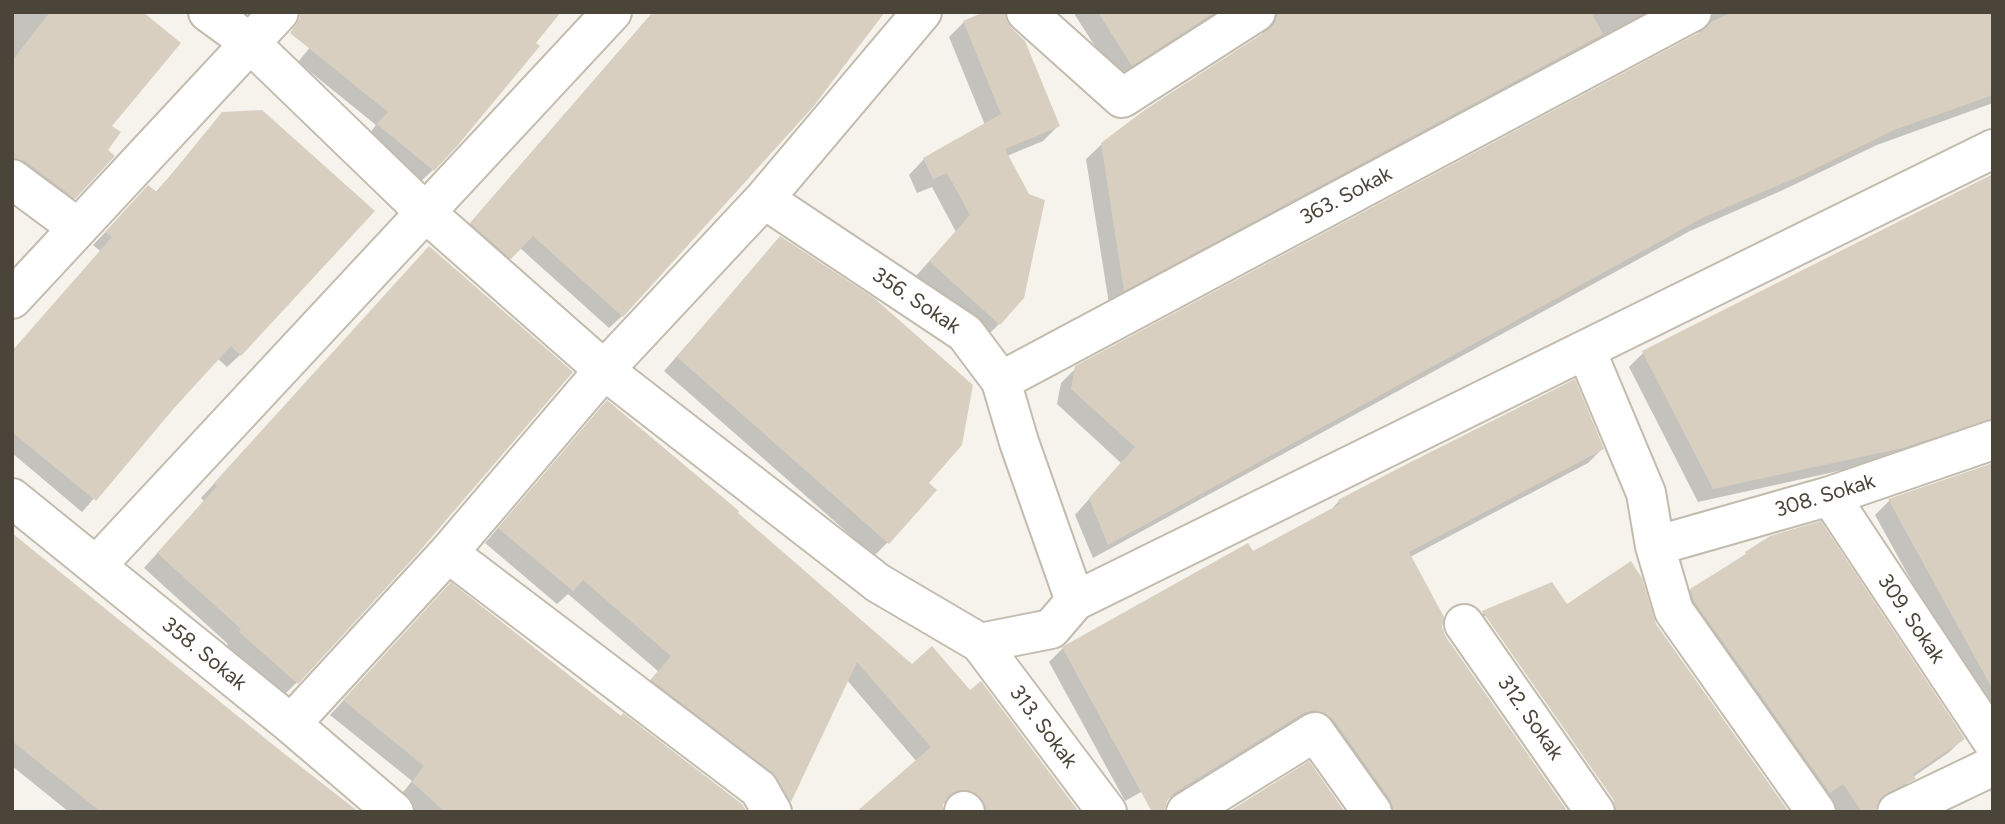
<!DOCTYPE html>
<html>
<head>
<meta charset="utf-8">
<style>
  body { margin:0 }
  #map { position:relative; width:2005px; height:824px; overflow:hidden; background:#f6f3ec; font-family:Figtree,sans-serif }
  canvas { display:block }
  .frame { position:absolute; inset:0; border:14px solid #4b4439; pointer-events:none }
</style>
</head>
<body>
<div id="map">
<canvas width="2005" height="824"></canvas>
<div class="frame"></div>
</div>
<script>
const c = document.querySelector('canvas').getContext('2d');
c.lineJoin = 'round';
function paint(path, color) { c.fillStyle = color; c.fill(path, 'evenodd'); }
function stroke(path, color, width, dash) { c.strokeStyle = color; c.lineWidth = width; c.lineCap = dash ? 'butt' : 'round'; c.setLineDash(dash || []); c.stroke(path); }
function label(font, color, halo, rows, align = 'center') {
  c.font = font + ' Figtree,sans-serif'; c.lineWidth = 5; c.setLineDash([]); c.textBaseline = 'middle'; c.strokeStyle = halo; c.fillStyle = color; for (const [text, x, y, turn = 0] of rows) {
    c.save(); c.translate(x, y); c.rotate((+turn || 0) * Math.PI / 180); c.textAlign = isNaN(turn) ? turn : align; if (halo) c.strokeText(text, 0, 0); c.fillText(text, 0, 0); c.restore();
  }
}
paint(new Path2D(`
  M 12,12 L 141,12 L 109,126 L 74,198 L 60,212 L 12,177 Z
  M 339,12 L 433,170 L 420,182 L 366,138 L 376,125 L 298,62 Z
  M 653,12 L 622,316 L 609,328 L 520,248 L 498,270 L 459,236 Z
  M 1073,12 L 1221,12 L 1116,79 Z
  M 1256,12 L 1655,12 L 1109,304 L 1086,159 L 1102,144 L 1262,36 L 1264,28 Z
  M 1692,12 L 1993,12 L 1993,103 L 1877,145 L 1783,190 L 1690,231 L 1093,558 L 1075,515 L 1121,463 L 1057,404 L 1061,383 L 1076,368 L 1698,36 L 1700,28 Z
  M 1004,20 L 1024,41 L 1058,126 L 1043,141 L 1007,156 L 999,324 L 984,339 L 915,277 L 956,232 L 932,187 L 917,193 L 909,175 L 924,159 L 985,125 L 949,37 L 964,22 Z
  M 199,143 L 240,355 L 227,367 L 217,358 L 82,512 L 12,453 L 12,352 L 100,251 L 93,245 L 136,200 L 155,193 Z
  M 1993,176 L 1993,437 L 1698,502 L 1629,367 L 1643,353 Z
  M 780,238 L 927,483 L 888,542 L 874,556 L 664,371 Z
  M 415,263 L 297,682 L 283,696 L 226,647 L 228,644 L 144,568 L 204,501 L 201,498 Z
  M 593,417 L 735,513 L 1077,812 L 967,812 L 956,804 L 943,803 L 917,762 L 847,680 L 790,801 L 779,812 L 638,695 L 658,671 L 568,594 L 557,604 L 485,543 Z
  M 1602,449 L 1588,463 L 1410,557 L 1445,637 L 1566,812 L 1375,812 L 1287,727 L 1171,799 L 1159,782 L 1125,801 L 1049,662 L 1063,648 L 1252,554 L 1329,512 L 1339,501 Z
  M 1993,465 L 1993,729 L 1875,515 L 1889,501 Z
  M 12,535 L 356,812 L 69,812 L 12,766 Z
  M 1746,554 L 1963,739 L 1948,753 L 1913,777 L 1900,792 L 1876,804 L 1874,812 L 1819,812 L 1677,604 L 1691,590 Z
  M 1552,584 L 1566,606 L 1655,624 L 1787,812 L 1598,812 L 1469,627 L 1483,613 ZM 1483,616 L 1487,616 L 1620,806 L 1617,808 Z
  M 437,599 L 745,812 L 416,812 L 399,797 L 412,781 L 330,715 Z`), '#0003');
paint(new Path2D(`
  M 50,12 L 143,12 L 181,43 L 112,126 L 121,132 L 108,150 L 115,156 L 75,199 L 25,161 L 12,158 L 12,61 Z
  M 300,12 L 561,12 L 536,43 L 540,46 L 458,145 L 434,171 L 377,124 L 388,112 L 290,33 L 300,18 Z
  M 653,12 L 885,12 L 813,107 L 623,317 L 533,236 L 511,259 L 470,223 Z
  M 984,12 L 1005,12 L 1006,19 L 1011,28 L 1025,41 L 1060,126 L 1005,149 L 1029,194 L 1045,200 L 1024,298 L 1000,325 L 929,261 L 970,215 L 947,173 L 933,179 L 923,158 L 1001,114 L 963,21 Z
  M 1098,12 L 1215,12 L 1132,66 Z
  M 1278,12 L 1591,12 L 1603,34 L 1124,291 L 1101,143 L 1146,109 L 1268,30 L 1275,23 Z
  M 1733,12 L 1993,12 L 1993,95 L 1894,130 L 1800,176 L 1706,216 L 1108,545 L 1089,498 L 1135,447 L 1071,389 L 1075,366 L 1702,31 L 1711,22 Z
  M 262,110 L 375,211 L 241,356 L 231,346 L 175,407 L 96,501 L 12,432 L 12,351 L 112,237 L 105,232 L 148,185 L 157,192 L 222,112 Z
  M 1993,174 L 1993,419 L 1902,448 L 1713,489 L 1642,351 Z
  M 780,236 L 874,298 L 973,385 L 962,445 L 929,483 L 937,490 L 889,544 L 677,357 Z
  M 429,246 L 573,372 L 418,553 L 298,684 L 239,632 L 241,629 L 157,553 L 217,486 L 214,483 Z
  M 1575,379 L 1604,449 L 1409,552 L 1444,617 L 1442,627 L 1446,637 L 1568,812 L 1394,812 L 1390,799 L 1333,719 L 1325,713 L 1314,710 L 1303,713 L 1174,793 L 1167,801 L 1164,812 L 1152,812 L 1062,647 L 1248,543 L 1253,551 L 1340,504 L 1338,500 L 1401,467 Z
  M 607,400 L 739,511 L 738,513 L 912,664 L 932,646 L 970,690 L 981,681 L 1079,812 L 986,812 L 986,806 L 980,797 L 969,790 L 958,790 L 949,795 L 943,805 L 943,812 L 856,812 L 931,747 L 857,662 L 791,802 L 772,772 L 651,680 L 671,656 L 583,580 L 573,591 L 498,528 Z
  M 1993,463 L 1993,690 L 1888,499 Z
  M 1821,521 L 1965,739 L 1913,774 L 1916,779 L 1887,793 L 1879,800 L 1875,812 L 1862,812 L 1843,784 L 1830,793 L 1694,601 L 1690,589 L 1746,554 L 1745,552 L 1770,536 Z
  M 12,533 L 282,752 L 359,812 L 101,812 L 12,741 Z
  M 1631,561 L 1642,578 L 1656,624 L 1789,812 L 1617,812 L 1613,799 L 1482,611 L 1552,582 L 1567,604 Z
  M 451,582 L 621,716 L 623,713 L 742,804 L 747,812 L 445,812 L 412,782 L 424,766 L 343,700 Z
  M 1309,761 L 1345,812 L 1228,812 Z`), '#d8cfc1');
const street = new Path2D(`
  M 208,12 L 249,42 L 425,212 L 604,370 L 878,583 L 980,643 L 1051,629 L 1075,601 L 1993,149
  M 1026,12 L 1122,98 L 1256,12
  M 12,179 L 78,228
  M 764,199 L 965,333 L 1001,381 L 1019,442 L 1075,601
  M 12,299 L 279,12
  M 1586,350 L 1646,493 L 1655,546 L 1674,611 L 1816,812
  M 1001,381 L 1692,12
  M 1830,496 L 1993,742
  M 12,498 L 291,724 L 394,812
  M 1655,546 L 1830,496 L 1993,440
  M 448,553 L 759,789 L 772,812
  M 96,566 L 612,12
  M 1464,624 L 1595,812
  M 980,643 L 1107,812
  M 291,724 L 448,553 L 604,370 L 764,199 L 922,12
  M 964,811 L 965,812
  M 1186,812 L 1315,732 L 1372,812
  M 1897,812 L 1993,766`);
stroke(street, '#c2bbae', 42);
stroke(street, '#fff', 38);
label('21px', '#4b4439', '#fff', [
  ["363. Sokak",1346,196,-28],
  ["356. Sokak",916,301,34],
  ["308. Sokak",1825,496,-17],
  ["309. Sokak",1911,619,56],
  ["358. Sokak",204,654,39],
  ["312. Sokak",1530,718,55],
  ["313. Sokak",1043,727,53]
]);
</script>
</body>
</html>
